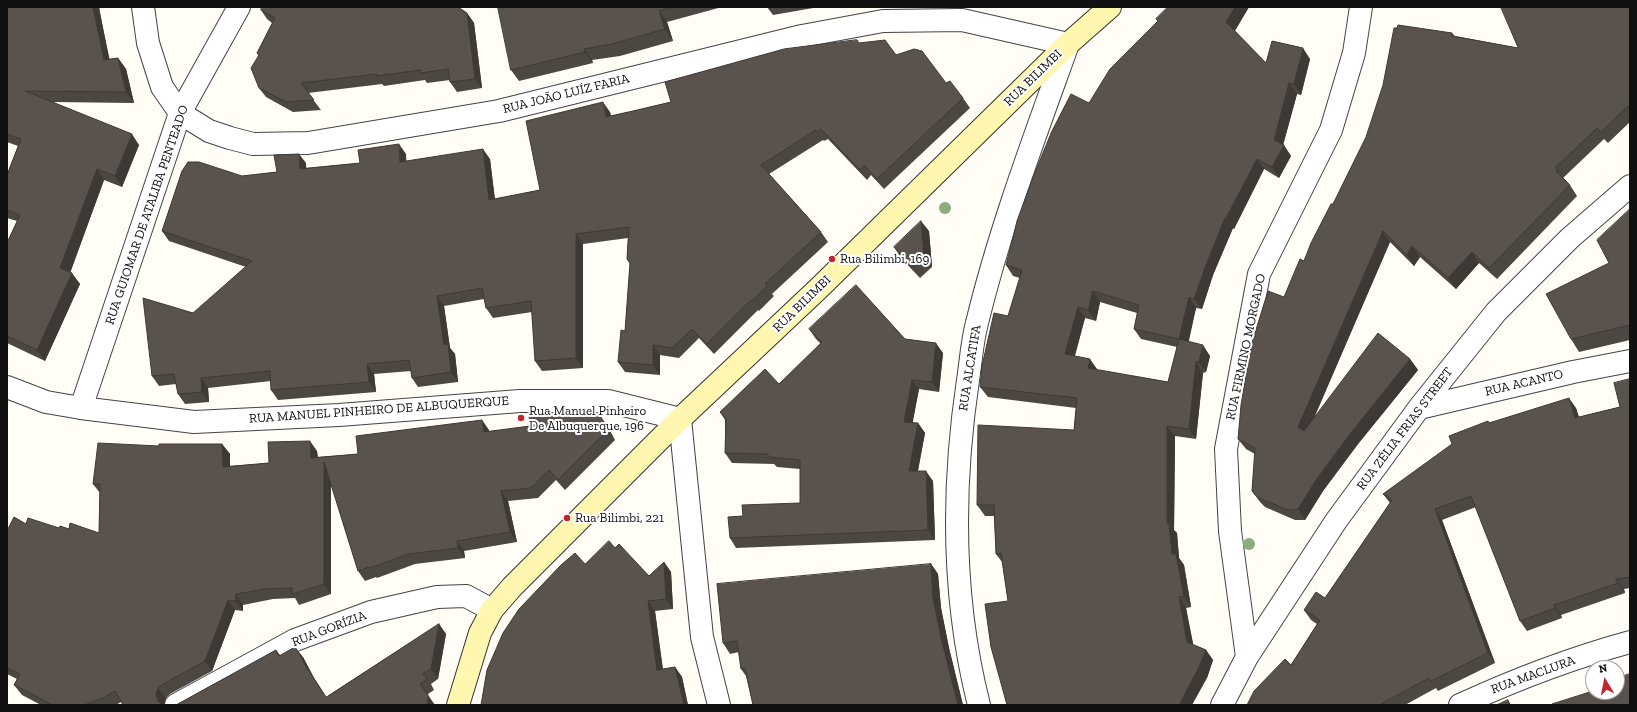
<!DOCTYPE html>
<html>
<head>
<meta charset="utf-8">
<style>
  body { margin:0 }
  #map { position:relative; width:1637px; height:712px; overflow:hidden; background:#fffdf5; font-family:"Zilla Slab",serif }
  canvas { display:block }
  .frame { position:absolute; inset:0; border:8px solid #111; pointer-events:none }
  .north { position:absolute; left:1585px; top:660px; width:40px; height:40px; box-sizing:border-box; background:#fff; border:1px solid #a0a0a0; border-radius:50%; rotate:350deg; font-size:11px; font-weight:700; line-height:16px; text-align:center; color:#111 }
  .north::after { content:''; display:block; margin:auto; width:14px; height:18px; background:#c4262e; clip-path:polygon(50% 0,100% 100%,50% 72%,0 100%) }
</style>
</head>
<body>
<div id="map">
<canvas width="1637" height="712"></canvas>
<div class="frame"></div>
<div class="north">N</div>
</div>
<script>
const c = document.querySelector('canvas').getContext('2d');
c.lineJoin = 'round';
function stroke(path, color, width, dash) { c.strokeStyle = color; c.lineWidth = width; c.lineCap = dash ? 'butt' : 'round'; c.setLineDash(dash || []); c.stroke(path); }
function paint(path, color) { c.fillStyle = color; c.fill(path, 'evenodd'); }
function label(font, color, halo, rows, align = 'center') {
  c.font = font + ' "Zilla Slab",serif'; c.lineWidth = 4; c.setLineDash([]); c.textBaseline = 'middle'; c.strokeStyle = halo; c.fillStyle = color; for (const [text, x, y, turn = 0] of rows) {
    c.save(); c.translate(x, y); c.rotate((+turn || 0) * Math.PI / 180); c.textAlign = isNaN(turn) ? turn : align; if (halo) c.strokeText(text, 0, 0); c.fillText(text, 0, 0); c.restore();
  }
}
const street = new Path2D(`
  M 143,7 L 148,43 L 162,87 L 180,113 L 209,131 L 230,138 L 253,144 L 308,143 L 499,111 L 802,36 L 883,21 L 962,20 L 1068,44 C 1035,136 1000,228 977,323 C 972,341 971,361 968,380 C 952,487 952,599 979,705
  M 7,387 L 46,402 L 81,408 L 194,422 L 339,415 L 520,401 L 608,401 L 680,419 L 702,637 L 719,705
  M 81,408 L 180,113 L 239,7
  M 1419,408 L 1573,372 L 1630,361
  M 1247,657 L 1230,531 L 1226,449 L 1259,274 L 1331,130 L 1354,53 L 1361,7
  M 176,705 L 295,640 L 371,612 L 437,597 L 466,596 L 492,610
  M 1222,705 L 1247,657 L 1336,521 L 1419,408 L 1496,312 L 1570,238 L 1630,186
  M 1460,705 C 1514,680 1572,658 1630,642`);
const secondary = new Path2D(`
  M 458,705 L 480,633 L 492,610 L 512,587 L 680,419 L 818,289 L 1068,44 L 1110,7`);
stroke(street, '#444', 24);
stroke(secondary, '#333', 24);
stroke(street, '#fff', 22);
stroke(secondary, '#fff6b0', 22);
c.fillStyle = '#8dad7f';
for (const [x, y] of [
  [945,208],
  [1249,544]
]) { c.beginPath(); c.arc(x, y, 6, 0, 2 * Math.PI); c.fill(); }
paint(new Path2D(`
  M 7,7 L 99,7 L 101,18 L 109,59 L 118,58 L 126,69 L 134,103 L 53,102 L 139,145 L 122,187 L 104,180 L 70,272 L 80,284 L 45,361 L 7,343 L 7,243 L 17,221 L 7,218 L 7,175 L 18,146 L 7,142 Z
  M 498,7 L 722,7 L 667,22 L 673,41 L 620,56 L 592,60 L 593,63 L 519,81 L 511,70 Z
  M 767,7 L 819,7 L 773,15 Z
  M 1168,7 L 1249,7 L 1235,31 L 1266,63 L 1310,59 L 1301,95 L 1297,94 L 1283,145 L 1291,156 L 1279,178 L 1264,169 L 1234,229 L 1233,228 L 1213,275 L 1202,309 L 1196,308 L 1188,341 L 1210,356 L 1206,372 L 1203,373 L 1196,439 L 1175,436 L 1174,530 L 1177,533 L 1179,558 L 1184,565 L 1191,607 L 1186,608 L 1193,645 L 1206,650 L 1213,660 L 1207,678 L 1008,601 L 1002,562 L 996,554 L 994,516 L 985,516 L 977,505 L 1074,430 L 1076,408 L 988,397 L 980,387 L 1008,316 L 1020,278 L 1013,276 L 1006,265 L 1089,103 L 1158,21 L 1156,19 ZM 1100,302 L 1137,313 L 1134,329 L 1141,339 L 1177,347 L 1168,382 L 1097,370 L 1097,369 L 1075,356 L 1085,318 L 1096,321 Z
  M 1630,7 L 1630,122 L 1608,143 L 1604,139 L 1563,178 L 1570,185 L 1577,196 L 1497,279 L 1479,263 L 1456,289 L 1420,257 L 1414,266 L 1390,242 L 1315,416 L 1410,359 L 1418,370 L 1358,444 L 1323,491 L 1305,520 L 1295,520 L 1265,507 L 1260,502 L 1252,491 L 1255,454 L 1246,449 L 1238,439 L 1284,297 L 1304,261 L 1333,204 L 1452,33 L 1455,36 L 1518,48 Z
  M 261,10 L 467,13 L 474,23 L 482,88 L 457,92 L 450,82 L 450,80 L 427,83 L 425,80 L 384,86 L 382,84 L 308,93 L 321,110 L 293,112 L 266,97 L 259,88 L 259,56 L 257,53 L 272,23 L 267,19 Z
  M 859,43 L 896,55 L 946,83 L 963,98 L 970,108 L 884,189 L 871,175 L 867,180 L 828,139 L 824,141 L 823,140 L 769,174 L 821,232 L 828,242 L 772,294 L 774,296 L 759,311 L 758,310 L 714,354 L 699,338 L 679,358 L 660,355 L 660,375 L 625,372 L 618,362 L 625,331 L 630,264 L 627,259 L 628,238 L 583,244 L 583,368 L 542,371 L 535,361 L 532,312 L 493,318 L 486,308 L 484,299 L 444,306 L 450,348 L 455,354 L 458,382 L 418,387 L 412,378 L 411,371 L 374,374 L 376,392 L 278,400 L 271,390 L 271,381 L 208,388 L 209,402 L 185,404 L 178,394 L 176,384 L 159,386 L 152,376 L 246,267 L 169,241 L 162,231 L 242,176 L 277,172 L 306,163 L 306,168 L 360,163 L 406,154 L 406,161 L 490,159 L 495,199 L 540,190 L 610,112 L 611,116 L 633,111 L 671,102 Z
  M 1630,209 L 1630,340 L 1579,352 L 1571,339 L 1609,263 Z
  M 929,231 L 932,267 L 920,278 L 901,258 L 894,247 Z
  M 809,329 L 905,339 L 943,353 L 939,392 L 919,389 L 912,423 L 918,423 L 925,433 L 918,471 L 933,481 L 935,540 L 736,548 L 730,538 L 743,516 L 800,503 L 800,469 L 777,467 L 774,464 L 732,463 L 725,453 L 725,420 L 720,412 L 779,384 L 821,344 L 816,339 Z
  M 1630,379 L 1630,588 L 1624,589 L 1625,593 L 1561,615 L 1562,618 L 1527,631 L 1520,621 L 1476,507 L 1442,520 L 1495,663 L 1438,691 L 1436,688 L 1405,705 L 1247,705 L 1291,665 L 1317,624 L 1311,620 L 1304,610 L 1325,598 L 1390,503 L 1383,494 L 1489,423 L 1576,408 L 1579,417 L 1620,407 Z
  M 482,420 L 489,432 L 606,424 L 615,440 L 565,490 L 556,480 L 538,498 L 508,501 L 517,542 L 464,551 L 465,558 L 415,564 L 377,578 L 376,577 L 365,581 L 358,571 L 331,484 L 331,594 L 299,605 L 295,598 L 273,599 L 243,605 L 243,611 L 235,610 L 212,671 L 170,694 L 166,698 L 164,704 L 121,702 L 116,705 L 41,705 L 22,695 L 14,685 L 17,679 L 7,674 L 7,531 L 26,524 L 99,533 L 100,493 L 93,484 L 159,446 L 222,444 L 230,454 L 230,466 L 269,463 L 317,451 L 318,457 L 358,454 Z
  M 615,548 L 649,576 L 664,562 L 671,572 L 673,609 L 655,611 L 663,669 L 675,667 L 682,677 L 688,705 L 481,705 L 585,564 Z
  M 931,564 L 938,574 L 941,608 L 949,648 L 963,705 L 753,705 L 746,676 L 741,669 L 739,652 L 730,654 L 723,643 Z
  M 439,624 L 446,634 L 438,679 L 431,684 L 434,690 L 428,694 L 176,705 L 276,650 L 280,655 L 303,657 L 314,678 L 326,697 Z`), '#4d4742');
paint(new Path2D(`
  M 93,7 L 99,7 L 101,18 L 112,71 L 104,60 Z
  M 1235,7 L 1249,7 L 1233,33 L 1226,22 Z
  M 659,11 L 667,22 L 673,41 L 665,29 Z
  M 467,13 L 474,23 L 482,88 L 475,79 Z
  M 1303,48 L 1310,59 L 1301,95 L 1294,84 Z
  M 584,49 L 592,60 L 593,63 L 585,52 Z
  M 118,58 L 126,69 L 134,103 L 126,92 Z
  M 1289,83 L 1297,94 L 1282,149 L 1284,145 L 1291,156 L 1279,178 L 1272,167 L 1274,140 Z
  M 603,102 L 610,112 L 613,127 L 606,117 Z
  M 132,134 L 139,145 L 122,187 L 115,176 Z
  M 399,144 L 406,154 L 407,172 L 400,162 Z
  M 483,149 L 490,159 L 496,210 L 489,200 Z
  M 299,154 L 306,163 L 307,179 L 300,169 Z
  M 1257,159 L 1264,169 L 1234,229 L 1226,218 Z
  M 97,169 L 104,180 L 68,279 L 60,268 Z
  M 1225,218 L 1233,228 L 1213,275 L 1202,309 L 1194,299 L 1206,265 Z
  M 921,221 L 929,231 L 932,267 L 924,256 Z
  M 1383,231 L 1390,242 L 1305,438 L 1298,427 Z
  M 576,234 L 583,244 L 583,368 L 576,358 Z
  M 1412,246 L 1420,257 L 1414,266 L 1407,255 Z
  M 1472,252 L 1479,263 L 1456,289 L 1448,278 Z
  M 72,273 L 80,284 L 45,361 L 37,350 Z
  M 1093,291 L 1100,302 L 1096,321 L 1088,310 Z
  M 437,296 L 444,306 L 450,348 L 455,354 L 458,382 L 451,372 L 444,345 Z
  M 1189,297 L 1196,308 L 1187,350 L 1179,339 Z
  M 1078,307 L 1085,318 L 1072,365 L 1065,354 Z
  M 936,343 L 943,353 L 939,392 L 932,382 Z
  M 653,345 L 660,355 L 660,375 L 653,365 Z
  M 1203,345 L 1210,356 L 1206,372 L 1199,362 Z
  M 1090,359 L 1097,369 L 1096,379 L 1088,368 Z
  M 1410,359 L 1418,370 L 1358,444 L 1323,491 L 1305,520 L 1298,509 L 1316,480 L 1350,434 Z
  M 1196,362 L 1203,373 L 1196,439 L 1189,429 Z
  M 367,364 L 374,374 L 376,392 L 369,382 Z
  M 201,378 L 208,388 L 209,402 L 202,392 Z
  M 912,380 L 919,389 L 911,432 L 904,422 Z
  M 1569,398 L 1576,408 L 1582,428 L 1575,418 Z
  M 599,414 L 606,424 L 615,440 L 608,430 Z
  M 482,420 L 489,430 L 491,442 L 484,432 Z
  M 918,423 L 925,433 L 916,480 L 909,471 Z
  M 1167,426 L 1175,436 L 1174,530 L 1177,533 L 1179,558 L 1184,565 L 1191,607 L 1184,596 L 1172,554 L 1167,523 Z
  M 310,441 L 317,451 L 318,468 L 311,458 Z
  M 222,444 L 230,454 L 230,477 L 223,467 Z
  M 324,462 L 331,472 L 331,594 L 324,584 Z
  M 926,471 L 933,481 L 935,540 L 928,530 Z
  M 501,491 L 508,501 L 517,542 L 510,532 Z
  M 1435,509 L 1442,520 L 1495,663 L 1488,653 Z
  M 457,541 L 464,551 L 465,558 L 458,548 Z
  M 664,562 L 671,572 L 673,609 L 666,599 Z
  M 931,564 L 938,574 L 941,608 L 949,648 L 963,705 L 958,705 L 941,638 L 933,598 Z
  M 1616,579 L 1624,589 L 1625,593 L 1618,583 Z
  M 236,594 L 243,605 L 243,611 L 235,601 Z
  M 1179,597 L 1186,608 L 1195,653 L 1187,642 Z
  M 228,600 L 235,610 L 212,671 L 205,661 Z
  M 648,601 L 655,611 L 664,680 L 657,670 Z
  M 1554,605 L 1561,615 L 1562,618 L 1555,608 Z
  M 439,624 L 446,634 L 438,679 L 431,669 Z
  M 295,647 L 303,657 L 314,678 L 331,705 L 307,668 Z
  M 1206,650 L 1213,660 L 1207,678 L 1192,705 L 1179,705 Z
  M 675,667 L 682,677 L 688,705 L 684,705 Z
  M 158,688 L 166,698 L 164,705 L 161,705 L 158,701 L 156,694 Z
  M 428,695 L 435,705 L 427,705 Z`), '#3f3936');
const building = new Path2D(`
  M 7,7 L 93,7 L 104,60 L 118,58 L 126,92 L 25,91 L 132,134 L 115,176 L 97,169 L 60,268 L 72,273 L 37,350 L 7,336 L 7,243 L 20,215 L 7,210 L 7,175 L 21,139 L 7,134 Z
  M 262,7 L 458,7 L 467,13 L 475,79 L 450,82 L 448,69 L 421,73 L 420,70 L 377,76 L 377,74 L 301,83 L 314,100 L 286,102 L 259,88 L 251,68 L 259,55 L 257,53 L 275,18 L 261,10 Z
  M 498,7 L 672,7 L 659,11 L 665,29 L 612,44 L 584,49 L 585,52 L 511,70 Z
  M 1168,7 L 1235,7 L 1226,22 L 1266,63 L 1272,41 L 1303,48 L 1294,84 L 1289,83 L 1274,140 L 1284,145 L 1272,167 L 1257,159 L 1226,218 L 1225,218 L 1206,265 L 1194,299 L 1189,297 L 1179,339 L 1203,345 L 1199,362 L 1196,362 L 1189,429 L 1167,426 L 1167,523 L 1169,523 L 1172,554 L 1176,554 L 1184,596 L 1179,597 L 1187,642 L 1206,650 L 1199,667 L 1179,705 L 1007,705 L 991,647 L 985,604 L 1008,601 L 1001,553 L 996,554 L 994,505 L 977,505 L 978,425 L 1074,430 L 1077,398 L 980,387 L 982,366 L 994,313 L 1008,316 L 1022,270 L 1006,265 L 1017,221 L 1033,177 L 1052,131 L 1071,94 L 1089,103 L 1110,69 L 1158,21 L 1156,19 ZM 1093,291 L 1139,305 L 1134,329 L 1179,339 L 1168,382 L 1088,368 L 1090,359 L 1065,354 L 1078,307 L 1088,310 Z
  M 1501,7 L 1630,7 L 1630,108 L 1628,106 L 1601,132 L 1597,128 L 1555,168 L 1557,170 L 1556,171 L 1570,185 L 1489,268 L 1472,252 L 1448,278 L 1412,246 L 1407,255 L 1383,231 L 1298,427 L 1304,431 L 1378,333 L 1410,359 L 1350,434 L 1316,480 L 1298,509 L 1288,510 L 1257,497 L 1252,491 L 1255,448 L 1238,439 L 1241,405 L 1251,346 L 1268,291 L 1284,297 L 1300,259 L 1304,261 L 1311,243 L 1331,204 L 1333,204 L 1366,137 L 1383,85 L 1394,28 L 1397,28 L 1398,25 L 1452,33 L 1452,36 L 1518,48 Z
  M 857,40 L 859,43 L 885,40 L 896,55 L 914,49 L 922,51 L 946,83 L 950,81 L 963,98 L 877,179 L 864,165 L 860,170 L 821,129 L 817,132 L 816,130 L 761,165 L 821,232 L 765,284 L 767,286 L 752,301 L 751,300 L 707,344 L 692,329 L 672,348 L 653,345 L 653,365 L 618,362 L 621,330 L 625,331 L 630,263 L 627,259 L 629,227 L 576,234 L 576,358 L 535,361 L 531,301 L 486,308 L 482,288 L 437,296 L 444,345 L 448,344 L 451,372 L 412,378 L 409,360 L 367,364 L 369,382 L 271,390 L 270,371 L 201,378 L 202,392 L 178,394 L 174,374 L 152,376 L 143,298 L 193,313 L 252,261 L 162,231 L 182,171 L 188,162 L 199,162 L 242,176 L 277,172 L 274,155 L 299,154 L 300,169 L 360,163 L 358,150 L 399,144 L 400,162 L 483,149 L 489,200 L 540,190 L 526,121 L 603,102 L 606,117 L 633,111 L 671,102 L 665,82 L 784,49 Z
  M 1630,209 L 1630,325 L 1571,339 L 1546,294 L 1609,263 L 1597,240 Z
  M 921,221 L 924,256 L 913,267 L 894,247 Z
  M 856,285 L 905,339 L 936,343 L 932,382 L 912,380 L 904,422 L 918,423 L 909,471 L 926,471 L 928,530 L 730,538 L 728,517 L 743,516 L 742,505 L 800,503 L 800,460 L 770,457 L 767,454 L 725,453 L 726,419 L 720,412 L 765,369 L 779,384 L 822,342 L 809,329 Z
  M 1630,379 L 1630,577 L 1616,579 L 1618,583 L 1554,605 L 1555,608 L 1520,621 L 1471,496 L 1435,509 L 1488,653 L 1431,681 L 1429,678 L 1379,705 L 1247,705 L 1254,691 L 1285,659 L 1291,665 L 1320,620 L 1304,610 L 1316,592 L 1325,598 L 1392,500 L 1383,494 L 1452,444 L 1449,436 L 1488,421 L 1489,423 L 1569,398 L 1575,418 L 1620,407 L 1614,383 Z
  M 529,413 L 599,414 L 608,430 L 558,480 L 549,470 L 531,488 L 501,491 L 510,532 L 457,541 L 458,548 L 408,554 L 370,568 L 369,567 L 358,571 L 324,462 L 324,584 L 292,594 L 292,588 L 265,589 L 236,594 L 235,601 L 228,600 L 205,661 L 163,684 L 158,688 L 156,694 L 158,701 L 162,705 L 123,705 L 115,691 L 103,698 L 84,705 L 53,705 L 14,685 L 20,674 L 7,668 L 7,531 L 14,517 L 26,524 L 28,518 L 59,528 L 60,526 L 69,529 L 70,523 L 99,533 L 100,484 L 93,484 L 98,443 L 159,446 L 159,444 L 222,444 L 223,467 L 269,463 L 268,442 L 310,441 L 311,458 L 358,454 L 356,436 L 482,420 L 484,432 L 530,426 Z
  M 609,541 L 615,548 L 619,544 L 649,576 L 664,562 L 666,599 L 648,601 L 657,670 L 675,667 L 684,705 L 481,705 L 487,670 L 503,633 L 519,609 L 561,565 L 575,553 L 585,564 Z
  M 931,564 L 933,598 L 941,638 L 958,705 L 753,705 L 745,668 L 741,669 L 737,641 L 723,643 L 717,584 Z
  M 439,624 L 431,669 L 423,674 L 427,679 L 420,684 L 428,695 L 427,705 L 176,705 L 276,650 L 279,656 L 295,647 L 307,668 L 326,697 Z
  M 1630,674 L 1630,705 L 1553,705 L 1552,704 L 1593,691 L 1593,692 L 1617,692 L 1617,678 Z
  M 1508,700 L 1510,705 L 1497,705 Z`);
paint(building, '#5a524d');
stroke(building, '#3f3936', 1);
for (const [x, y, r, color] of [
  [832,259,4,"#c4262e"],
  [521,418,4,"#c4262e"],
  [567,518,4,"#c4262e"]
]) { const dot = new Path2D(); dot.arc(x, y, r, 0, 2 * Math.PI); c.fillStyle = color; c.fill(dot); stroke(dot, '#fff', 1.5); }
label('13px', '#111', '#fff', [
  ["RUA BILIMBI",1033,78,-44],
  ["RUA JOÃO LUÍZ FARIA",566,94,-14],
  ["RUA GUIOMAR DE ATALIBA PENTEADO",147,215,-71],
  ["RUA BILIMBI",802,304,-44],
  ["RUA FIRMINO MORGADO",1246,347,-78],
  ["RUA ALCATIFA",970,368,-81],
  ["RUA ACANTO",1524,383,-13],
  ["RUA MANUEL PINHEIRO DE ALBUQUERQUE",379,410,-4],
  ["RUA ZÉLIA FRIAS STREET",1405,429,-53],
  ["RUA GORÍZIA",329,629,-21],
  ["RUA MACLURA",1533,675,-20]
]);
label('13px', '#111', '#fff', [
  ["Rua Bilimbi, 169",840,259],
  ["Rua Manuel Pinheiro",529,411],
  ["De Albuquerque, 196",529,426],
  ["Rua Bilimbi, 221",575,518]
], 'left');
</script>
</body>
</html>
